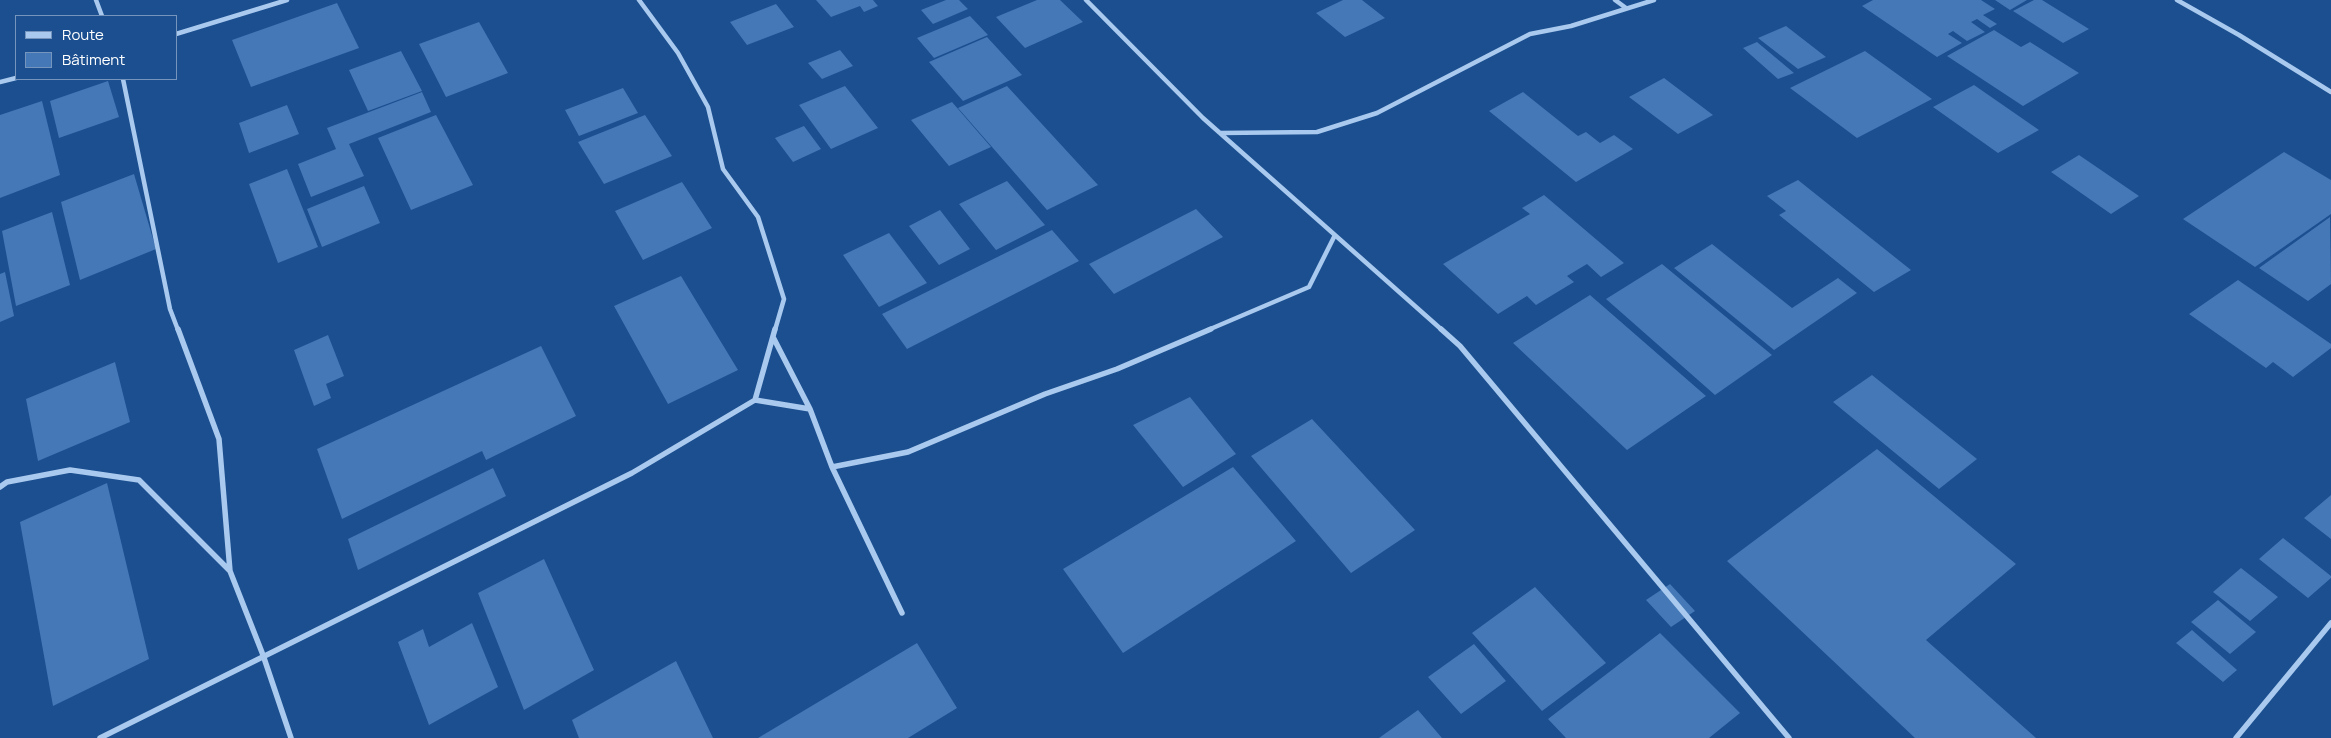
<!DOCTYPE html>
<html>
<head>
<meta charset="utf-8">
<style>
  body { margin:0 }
  #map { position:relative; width:2331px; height:738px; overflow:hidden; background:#1b4f8f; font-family:Manrope,sans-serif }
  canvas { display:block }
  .legend { position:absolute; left:15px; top:15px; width:162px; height:65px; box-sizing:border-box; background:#1b4f8f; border:1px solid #7695bc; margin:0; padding:6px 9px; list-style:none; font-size:15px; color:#fff }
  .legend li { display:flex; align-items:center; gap:10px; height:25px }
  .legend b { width:25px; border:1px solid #7695bc }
</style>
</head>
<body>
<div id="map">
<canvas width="2331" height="738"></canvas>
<ul class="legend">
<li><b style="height:6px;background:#a9c9ee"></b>Route</li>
<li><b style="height:14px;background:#4478b7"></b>Bâtiment</li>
</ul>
</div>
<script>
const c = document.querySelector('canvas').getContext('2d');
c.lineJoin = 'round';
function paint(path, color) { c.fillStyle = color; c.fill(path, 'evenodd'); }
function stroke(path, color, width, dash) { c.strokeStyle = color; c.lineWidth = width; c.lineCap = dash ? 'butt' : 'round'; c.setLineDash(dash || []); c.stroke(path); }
paint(new Path2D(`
  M 816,0 L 873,0 L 878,6 L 864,12 L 860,6 L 831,17 Z
  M 946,0 L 959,0 L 968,9 L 933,24 L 921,10 Z
  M 1037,0 L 1060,0 L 1083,22 L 1025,48 L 996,17 Z
  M 1343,0 L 1362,0 L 1385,18 L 1345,37 L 1316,13 Z
  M 1873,0 L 1981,0 L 1995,9 L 1983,15 L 1997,24 L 1990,28 L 1977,19 L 1971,22 L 1985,32 L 1967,41 L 1953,31 L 1948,34 L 1962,43 L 1937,57 L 1862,6 Z
  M 1995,0 L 2027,0 L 2010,10 Z
  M 2034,0 L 2042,0 L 2089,29 L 2063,43 L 2013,11 Z
  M 337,3 L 359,48 L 251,87 L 232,40 Z
  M 776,4 L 794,27 L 747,45 L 730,22 Z
  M 970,16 L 988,35 L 934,58 L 917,38 Z
  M 479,22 L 508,73 L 446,97 L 419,44 Z
  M 1786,26 L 1826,57 L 1798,69 L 1758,38 Z
  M 1994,30 L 2021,47 L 2030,42 L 2079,73 L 2023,106 L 1947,56 Z
  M 987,37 L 1022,75 L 963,101 L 929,62 Z
  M 1757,42 L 1794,73 L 1778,79 L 1743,48 Z
  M 840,50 L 853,66 L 822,79 L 808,63 Z
  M 401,51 L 422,91 L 368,111 L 349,70 Z
  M 1865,51 L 1932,99 L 1857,138 L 1790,88 Z
  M 1664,78 L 1713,115 L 1678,134 L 1629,97 Z
  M 108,81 L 119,117 L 59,138 L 50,101 Z
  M 1974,85 L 2039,130 L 1998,153 L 1933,107 Z
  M 845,86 L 878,128 L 831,149 L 799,105 Z
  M 1007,86 L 1098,185 L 1047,210 L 958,108 Z
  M 623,88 L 638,113 L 579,136 L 565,110 Z
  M 422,92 L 431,112 L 349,144 L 364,176 L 311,197 L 298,164 L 336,149 L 327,128 Z
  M 1523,92 L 1578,136 L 1586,132 L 1600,143 L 1614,135 L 1633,149 L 1576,182 L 1489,111 Z
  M 42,101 L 60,175 L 0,198 L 0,115 Z
  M 952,102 L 991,147 L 949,166 L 911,120 Z
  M 287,105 L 299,134 L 249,153 L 239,123 Z
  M 436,115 L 473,185 L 411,210 L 378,138 Z
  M 645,115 L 672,156 L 604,184 L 578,142 Z
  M 804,126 L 821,149 L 793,162 L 775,138 Z
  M 2284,152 L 2331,180 L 2331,214 L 2255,267 L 2183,219 Z
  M 2079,155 L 2139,196 L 2111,214 L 2051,172 Z
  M 287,169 L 318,247 L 278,263 L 249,184 Z
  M 134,174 L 156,249 L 80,280 L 61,202 Z
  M 1798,180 L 1911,270 L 1874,292 L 1779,215 L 1786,211 L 1767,196 Z
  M 1007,181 L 1045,225 L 996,250 L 959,204 Z
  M 682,182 L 712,228 L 643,260 L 615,211 Z
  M 364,186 L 380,223 L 322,247 L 307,209 Z
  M 1544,195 L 1624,263 L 1601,277 L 1587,264 L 1567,276 L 1574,282 L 1536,305 L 1527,296 L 1498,314 L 1443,264 L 1530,214 L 1522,208 Z
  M 1196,209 L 1223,237 L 1114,294 L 1089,264 Z
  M 940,210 L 970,249 L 939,265 L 909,226 Z
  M 52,212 L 70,285 L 16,306 L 2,231 Z
  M 2330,217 L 2331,284 L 2308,301 L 2259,268 Z
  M 1052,230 L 1079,261 L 907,349 L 882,314 Z
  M 889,233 L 927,283 L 879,307 L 843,255 Z
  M 1712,244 L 1792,308 L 1838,278 L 1857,293 L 1774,350 L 1674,268 Z
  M 1662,264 L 1772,355 L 1715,395 L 1606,299 Z
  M 5,272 L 14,316 L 0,322 L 0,274 Z
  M 681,276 L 738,370 L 668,404 L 614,306 Z
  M 2238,280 L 2331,344 L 2331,348 L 2293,377 L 2273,362 L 2266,368 L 2189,314 Z
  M 1590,295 L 1706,396 L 1627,450 L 1513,343 Z
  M 328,335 L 344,376 L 326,384 L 331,398 L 314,406 L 294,350 Z
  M 541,346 L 576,416 L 486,460 L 482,451 L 342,519 L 317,449 Z
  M 115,362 L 130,422 L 38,461 L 26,399 Z
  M 1872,375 L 1977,459 L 1939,489 L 1833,402 Z
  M 1190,397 L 1236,454 L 1183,487 L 1133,425 Z
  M 1312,419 L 1415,530 L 1351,573 L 1251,456 Z
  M 1877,449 L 2016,564 L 1926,640 L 2036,738 L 1915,738 L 1727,561 Z
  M 1233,467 L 1296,541 L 1123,653 L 1063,569 Z
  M 493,468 L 506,496 L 358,570 L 348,539 Z
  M 107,483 L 149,659 L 53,706 L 20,522 Z
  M 2331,495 L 2331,539 L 2304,518 Z
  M 2283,538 L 2331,576 L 2331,578 L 2308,598 L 2259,559 Z
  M 544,559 L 594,670 L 524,710 L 478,593 Z
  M 2241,568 L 2278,597 L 2250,621 L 2213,592 Z
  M 1670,584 L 1695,611 L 1671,627 L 1646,600 Z
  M 1535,587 L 1606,663 L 1542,711 L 1472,633 Z
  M 2218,600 L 2256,632 L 2230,654 L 2191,622 Z
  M 472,623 L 498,687 L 429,725 L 398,642 L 423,629 L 429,647 Z
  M 2192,630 L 2237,670 L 2223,682 L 2176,643 Z
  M 1660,633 L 1740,713 L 1709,738 L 1566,738 L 1548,719 Z
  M 917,643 L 957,708 L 908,738 L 758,738 Z
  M 1474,644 L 1506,681 L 1461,714 L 1428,677 Z
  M 676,661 L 713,738 L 579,738 L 572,720 Z
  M 1418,710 L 1442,738 L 1379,738 Z`), '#4478b7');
stroke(new Path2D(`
  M 96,0 L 102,16
  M 639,0 L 678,53 L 708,107 L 723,169 L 758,217 L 784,299 L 775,330
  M 1086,0 L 1203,118 L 1442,330
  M 1615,0 L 1626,8
  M 2177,0 L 2239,35 L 2331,92
  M 176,34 L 287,0
  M 123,79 L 170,309 L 178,330
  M 0,82 L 16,78
  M 1220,133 L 1317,132 L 1377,113 L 1530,34 L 1571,26 L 1654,0
  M 1208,330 L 1309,287 L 1335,235`), '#a9c9ee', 4.5);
stroke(new Path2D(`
  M 178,329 L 219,439 L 230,571 L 263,655 L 291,738
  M 1441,329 L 1460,346 L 1789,738
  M 773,337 L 810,409
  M 755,400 L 810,409 L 832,467 L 902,613
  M 832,467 L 908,452 L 1045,394 L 1117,369 L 1211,329
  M 0,487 L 7,482 L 70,470 L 139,480 L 230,571
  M 100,738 L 632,473 L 755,400 L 775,329
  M 2236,738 L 2331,623`), '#a9c9ee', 5.5);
</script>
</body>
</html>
